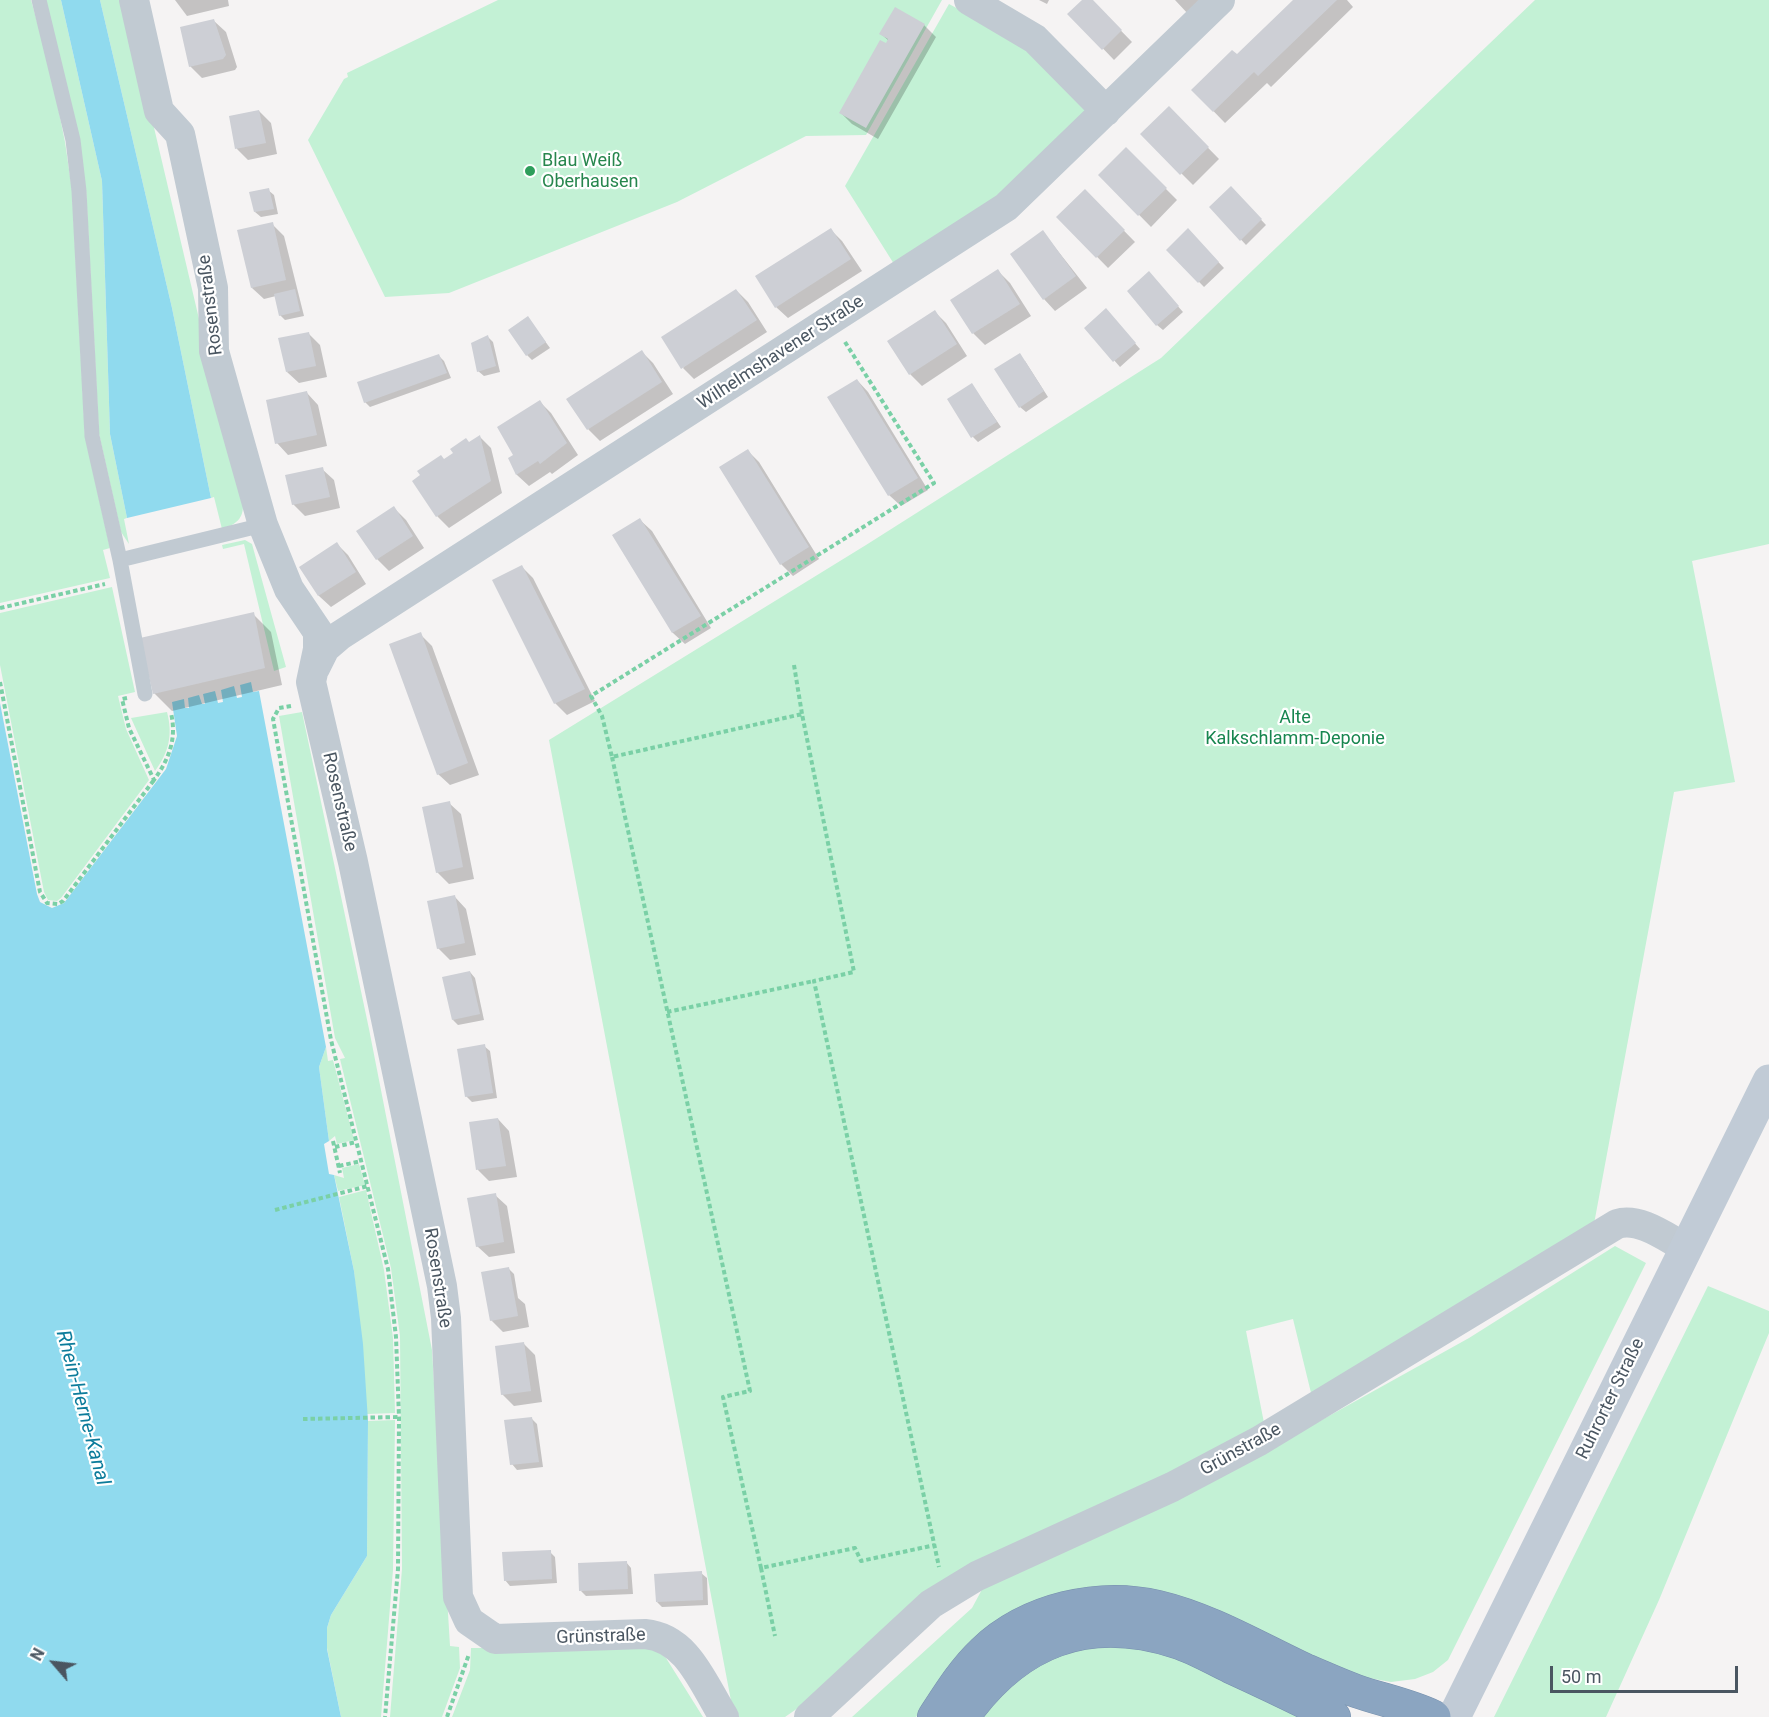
<!DOCTYPE html>
<html>
<head>
<meta charset="utf-8">
<style>
  body { margin:0 }
  #map { position:relative; width:1769px; height:1717px; overflow:hidden; background:#f5f3f3; font-family:Roboto,sans-serif }
  canvas { display:block }
  .north { position:absolute; left:24px; top:1633px; width:60px; height:60px; -webkit-text-stroke:4px #fff; paint-order:stroke; rotate:298deg; font-size:16px; font-weight:700; line-height:24px; text-align:center; color:#4a5661 }
  .north::after { content:''; display:block; margin:auto; width:21px; height:27px; background:#4a5661; clip-path:polygon(50% 0,100% 100%,50% 72%,0 100%) }
  .scale { position:absolute; left:1550px; top:1666px; width:188px; height:27px; box-sizing:border-box; border:3px solid #4a5661; border-top:0; padding-left:8px; font-size:18px; line-height:21px; white-space:nowrap; color:#4a5661; -webkit-text-stroke:4px #fff; paint-order:stroke }
</style>
</head>
<body>
<div id="map">
<canvas width="1769" height="1717"></canvas>
<div class="north">N</div>
<div class="scale">50 m</div>
</div>
<script>
const c = document.querySelector('canvas').getContext('2d');
c.lineJoin = 'round';
function paint(path, color) { c.fillStyle = color; c.fill(path, 'evenodd'); }
function stroke(path, color, width, dash) { c.strokeStyle = color; c.lineWidth = width; c.lineCap = dash ? 'butt' : 'round'; c.setLineDash(dash || []); c.stroke(path); }
function label(font, color, halo, rows, align = 'center') {
  c.font = font + ' Roboto,sans-serif'; c.lineWidth = 4.5; c.setLineDash([]); c.textBaseline = 'middle'; c.strokeStyle = halo; c.fillStyle = color; for (const [text, x, y, turn = 0] of rows) {
    c.save(); c.translate(x, y); c.rotate((+turn || 0) * Math.PI / 180); c.textAlign = isNaN(turn) ? turn : align; if (halo) c.strokeText(text, 0, 0); c.fillText(text, 0, 0); c.restore();
  }
}
paint(new Path2D(`
  M 0,0 L 31,0 L 50,68 L 65,142 L 72,190 L 85,436 L 110,548 L 103,550 L 110,578 L 0,603 Z
  M 45,0 L 61,0 L 102,181 L 110,434 L 127,518 L 124,519 L 129,544 L 121,532 L 99,434 L 86,189 Z
  M 100,0 L 124,0 L 243,506 C 243,520 234,525 222,529 L 214,497 L 211,498 L 172,308 Z
  M 498,0 L 942,0 L 866,135 L 806,136 L 677,202 L 449,293 L 385,297 L 308,140 L 344,79 L 348,77 L 347,73 Z
  M 1535,0 L 1769,0 L 1769,544 L 1692,561 L 1735,782 L 1674,792 L 1594,1224 L 1313,1401 L 1293,1319 L 1246,1331 L 1265,1428 L 1063,1524 L 785,1717 L 739,1717 L 732,1706 L 549,740 L 866,545 L 1161,358 Z
  M 949,4 L 1033,49 L 1096,113 L 1027,182 L 899,272 L 845,186 Z
  M 245,540 L 252,544 L 286,667 L 274,671 L 244,544 L 223,549 L 222,545 Z
  M 112,587 L 135,692 L 118,696 L 126,729 L 149,780 L 61,898 L 57,901 L 48,900 L 44,892 L 0,665 L 0,613 Z
  M 167,712 C 173,735 169,752 155,771 L 131,718 Z
  M 302,712 L 369,1029 L 432,1350 L 450,1646 L 459,1647 L 460,1668 L 442,1717 L 390,1717 L 402,1569 L 400,1336 L 391,1268 L 340,1059 L 345,1058 L 335,1038 L 279,716 Z
  M 326,1047 L 328,1061 L 333,1060 L 354,1140 L 337,1144 L 335,1136 L 329,1141 L 319,1067 Z
  M 359,1164 L 365,1185 L 338,1191 L 334,1175 L 344,1178 L 342,1168 Z
  M 366,1190 L 384,1270 L 393,1338 L 395,1413 L 367,1414 L 354,1271 L 339,1197 Z
  M 1615,1246 L 1646,1263 L 1448,1660 L 1433,1672 L 1415,1679 L 1391,1682 L 1357,1676 L 1221,1615 L 952,1667 L 916,1717 L 852,1717 L 972,1608 L 986,1582 L 1273,1447 L 1469,1338 Z
  M 1708,1286 L 1769,1311 L 1769,1333 L 1659,1600 L 1606,1717 L 1494,1717 Z
  M 395,1420 L 393,1570 L 381,1717 L 341,1717 L 327,1648 L 327,1628 L 331,1615 L 367,1556 L 368,1421 Z
  M 1125,1645 L 1174,1655 L 1307,1717 L 980,1717 L 1029,1668 L 1067,1650 Z
  M 471,1648 L 653,1648 L 666,1658 L 703,1717 L 452,1717 L 470,1670 Z`), '#c3f1d5');
paint(new Path2D(`
  M 61,0 L 100,0 L 172,308 L 211,498 L 127,518 L 110,434 L 102,181 Z
  M 251,682 L 253,692 L 259,691 L 326,1047 L 319,1067 L 329,1141 L 324,1144 L 329,1174 L 334,1175 L 354,1271 L 363,1344 L 368,1421 L 367,1556 L 331,1615 L 327,1628 L 327,1649 L 341,1717 L 0,1717 L 0,703 L 37,894 L 40,902 L 52,908 L 64,903 L 166,769 L 177,736 L 172,702 L 184,699 L 185,708 L 189,708 L 188,698 L 199,695 L 202,704 L 205,704 L 203,694 L 215,691 L 218,703 L 223,702 L 221,690 L 234,686 L 237,698 L 242,697 L 240,685 Z`), '#90daee');
paint(new Path2D(`
  M 175,0 L 228,0 L 229,6 L 187,16 Z
  M 1039,0 L 1049,0 L 1047,4 Z
  M 1084,0 L 1091,0 L 1132,42 L 1114,60 L 1070,14 Z
  M 1175,0 L 1204,0 L 1189,15 Z
  M 1295,0 L 1347,0 L 1353,7 L 1271,87 L 1267,83 L 1225,123 L 1193,90 L 1237,56 Z
  M 214,21 L 226,32 L 237,67 L 235,70 L 202,78 L 190,66 Z
  M 924,25 L 936,37 L 878,139 L 852,124 L 841,113 L 889,41 L 881,34 Z
  M 1169,108 L 1219,159 L 1193,185 L 1142,134 Z
  M 259,111 L 271,123 L 277,154 L 248,160 L 237,149 L 230,117 Z
  M 1126,149 L 1177,200 L 1151,227 L 1100,175 Z
  M 1231,188 L 1266,225 L 1246,245 L 1211,207 Z
  M 268,190 L 274,195 L 278,214 L 261,217 L 255,212 Z
  M 1085,191 L 1135,242 L 1108,268 L 1058,217 Z
  M 272,224 L 284,236 L 304,316 L 285,320 L 280,315 L 276,296 L 264,299 L 252,288 Z
  M 831,230 L 842,241 L 862,271 L 788,318 L 776,307 Z
  M 1188,230 L 1224,268 L 1204,287 L 1168,250 Z
  M 1043,232 L 1087,288 L 1055,311 L 1044,299 Z
  M 998,271 L 1010,283 L 1031,316 L 985,345 L 973,333 L 952,301 Z
  M 1154,279 L 1183,312 L 1163,330 L 1157,325 Z
  M 736,290 L 748,302 L 767,332 L 694,379 L 683,368 Z
  M 935,312 L 946,323 L 967,356 L 922,386 L 910,374 Z
  M 1111,316 L 1140,349 L 1120,367 L 1086,328 Z
  M 528,318 L 550,348 L 532,360 L 527,355 Z
  M 308,333 L 320,345 L 327,377 L 299,383 L 287,372 Z
  M 488,337 L 493,342 L 500,372 L 484,376 L 478,371 Z
  M 642,352 L 653,363 L 673,394 L 600,441 L 588,429 Z
  M 439,356 L 444,361 L 451,378 L 370,407 L 365,402 Z
  M 1025,361 L 1048,397 L 1026,412 L 1020,407 Z
  M 857,380 L 868,392 L 928,490 L 901,506 L 889,495 Z
  M 972,385 L 1001,427 L 978,442 L 973,437 Z
  M 307,393 L 318,405 L 327,446 L 288,455 L 277,443 Z
  M 540,402 L 551,413 L 578,455 L 552,474 L 550,472 L 529,486 L 517,475 L 510,459 L 515,456 Z
  M 480,437 L 491,448 L 502,493 L 449,528 L 437,516 L 414,481 Z
  M 748,451 L 759,462 L 819,559 L 793,576 L 781,564 Z
  M 322,469 L 334,480 L 340,508 L 305,516 L 293,504 Z
  M 394,508 L 406,520 L 424,548 L 389,571 L 377,559 L 359,531 Z
  M 640,520 L 652,531 L 711,628 L 685,644 L 673,633 L 614,536 Z
  M 337,544 L 348,555 L 366,584 L 331,607 L 319,596 L 301,567 Z
  M 522,567 L 533,578 L 595,701 L 567,715 L 555,703 Z
  M 253,614 L 271,632 L 282,685 L 172,711 L 154,693 Z
  M 420,634 L 432,646 L 479,775 L 450,785 L 438,774 Z
  M 449,803 L 461,814 L 474,879 L 449,884 L 437,872 Z
  M 455,897 L 466,909 L 476,955 L 450,960 L 438,948 Z
  M 470,972 L 475,978 L 484,1020 L 458,1025 L 453,1020 Z
  M 484,1046 L 490,1051 L 497,1098 L 472,1102 L 466,1096 Z
  M 498,1119 L 509,1131 L 517,1177 L 489,1181 L 478,1170 L 470,1124 Z
  M 495,1195 L 507,1206 L 515,1253 L 489,1257 L 477,1246 Z
  M 509,1269 L 514,1274 L 518,1298 L 525,1304 L 529,1327 L 503,1332 L 491,1320 Z
  M 524,1344 L 535,1355 L 542,1402 L 514,1406 L 502,1394 Z
  M 532,1419 L 537,1424 L 543,1467 L 517,1470 L 512,1464 Z
  M 550,1552 L 555,1557 L 557,1583 L 510,1586 L 505,1580 Z
  M 626,1562 L 631,1568 L 633,1594 L 586,1596 L 581,1591 Z
  M 701,1573 L 707,1578 L 708,1605 L 662,1607 L 657,1602 Z`), '#0003');
paint(new Path2D(`
  M 1082,0 L 1093,0 L 1122,30 L 1102,50 L 1067,14 Z
  M 1293,0 L 1337,0 L 1258,76 L 1254,72 L 1213,112 L 1191,90 L 1232,50 L 1237,54 Z
  M 895,7 L 925,24 L 866,128 L 839,113 L 880,40 L 886,43 L 888,39 L 879,34 Z
  M 214,19 L 226,55 L 223,59 L 189,67 L 180,27 Z
  M 1169,106 L 1209,147 L 1180,175 L 1140,134 Z
  M 259,110 L 266,143 L 235,149 L 229,116 Z
  M 1126,147 L 1167,188 L 1138,216 L 1098,175 Z
  M 1231,186 L 1262,219 L 1240,241 L 1209,207 Z
  M 269,188 L 274,209 L 254,212 L 249,192 Z
  M 1085,189 L 1125,230 L 1096,258 L 1056,217 Z
  M 273,222 L 286,280 L 251,288 L 237,230 Z
  M 831,228 L 851,259 L 775,308 L 755,276 Z
  M 1188,228 L 1219,262 L 1198,283 L 1166,250 Z
  M 1043,230 L 1076,276 L 1043,300 L 1010,254 Z
  M 998,269 L 1020,304 L 972,334 L 950,300 Z
  M 1149,271 L 1179,306 L 1156,326 L 1127,291 Z
  M 295,289 L 300,311 L 279,316 L 274,294 Z
  M 736,289 L 757,320 L 681,369 L 661,337 Z
  M 1106,308 L 1136,343 L 1113,362 L 1084,328 Z
  M 935,310 L 957,344 L 909,375 L 887,341 Z
  M 528,316 L 546,342 L 526,356 L 508,330 Z
  M 309,332 L 316,366 L 286,372 L 278,338 Z
  M 488,335 L 496,366 L 477,372 L 471,343 Z
  M 642,350 L 662,382 L 587,430 L 566,399 Z
  M 1020,353 L 1044,391 L 1019,408 L 994,369 Z
  M 439,354 L 447,373 L 364,403 L 357,382 Z
  M 857,379 L 918,478 L 888,496 L 827,397 Z
  M 972,383 L 997,422 L 971,438 L 947,399 Z
  M 307,391 L 317,435 L 275,444 L 266,400 Z
  M 540,400 L 567,443 L 540,464 L 538,461 L 516,475 L 508,458 L 513,455 L 497,427 Z
  M 480,435 L 491,481 L 436,517 L 412,481 L 420,475 L 417,471 L 441,455 L 444,459 L 453,453 L 450,449 L 466,438 L 469,442 Z
  M 748,449 L 809,547 L 780,565 L 719,467 Z
  M 323,467 L 330,497 L 292,505 L 285,475 Z
  M 394,506 L 413,536 L 376,560 L 356,531 Z
  M 640,518 L 701,616 L 672,633 L 612,535 Z
  M 337,542 L 356,572 L 318,596 L 299,567 Z
  M 522,565 L 585,689 L 554,704 L 492,580 Z
  M 254,612 L 265,668 L 153,694 L 140,638 Z
  M 421,632 L 468,763 L 437,775 L 389,644 Z
  M 450,801 L 463,867 L 436,873 L 422,807 Z
  M 455,895 L 465,943 L 437,949 L 427,901 Z
  M 470,971 L 480,1014 L 452,1020 L 442,977 Z
  M 485,1044 L 493,1093 L 465,1097 L 457,1049 Z
  M 498,1118 L 506,1166 L 476,1170 L 469,1122 Z
  M 496,1193 L 504,1242 L 476,1247 L 467,1198 Z
  M 509,1267 L 518,1316 L 490,1321 L 481,1272 Z
  M 524,1342 L 531,1391 L 501,1395 L 495,1346 Z
  M 532,1417 L 539,1462 L 510,1465 L 504,1420 Z
  M 551,1550 L 552,1579 L 504,1581 L 502,1552 Z
  M 627,1561 L 628,1589 L 579,1591 L 578,1563 Z
  M 702,1571 L 703,1600 L 656,1602 L 654,1574 Z`), '#cdcfd5');
const highway = new Path2D(`
  M 934,1717 C 949,1694 963,1671 983,1652 C 1028,1609 1099,1593 1158,1607 C 1209,1619 1258,1648 1305,1670 C 1322,1677 1339,1685 1356,1691 C 1382,1700 1409,1705 1434,1717
  M 963,1717 C 1017,1641 1087,1613 1177,1642 C 1196,1648 1214,1659 1231,1667 C 1266,1683 1300,1699 1334,1717`);
stroke(highway, '#7690ad', 34);
stroke(new Path2D(`
  M 845,342 L 934,483 L 591,696 L 602,716 L 612,757 L 802,714 L 854,972 L 814,981 L 939,1567
  M 0,608 L 105,584
  M 794,665 L 802,714
  M 0,682 L 40,892 L 47,903 L 58,904 L 63,901 L 154,780
  M 127,698 L 122,699 L 129,728 L 154,780 C 169,759 177,739 171,713
  M 291,706 L 279,708 L 273,719 L 331,1040 L 388,1269 L 396,1337 L 399,1417 L 398,1569 L 385,1717
  M 612,757 L 750,1391 L 723,1397 L 761,1568 L 855,1548 L 861,1561 L 935,1545
  M 667,1012 L 814,981
  M 333,1141 L 340,1173
  M 335,1147 L 356,1142
  M 339,1166 L 361,1161
  M 275,1210 L 368,1186
  M 303,1419 L 399,1417
  M 761,1568 L 775,1636
  M 447,1717 L 469,1654`), '#7ad0a6', 4, [4.5, 3]);
stroke(new Path2D(`
  M 39,0 L 73,140 L 79,191 L 92,436 L 120,560 L 263,525
  M 120,560 L 145,694`), '#c1cad2', 15);
stroke(new Path2D(`
  M 134,0 L 159,111 L 180,134 L 213,288 L 214,351 L 263,525 L 289,589 L 318,632 L 318,649 L 311,682 L 353,862 L 442,1286 L 446,1318 L 458,1597 L 469,1621 L 495,1639 L 645,1634 C 688,1638 703,1684 724,1717
  M 969,0 L 1035,39 L 1106,111
  M 315,668 L 325,648 L 339,636 L 1006,207 L 1220,0
  M 809,1717 L 931,1604 L 977,1576 L 1172,1487 L 1259,1441 L 1617,1224 C 1640,1217 1667,1238 1686,1248`), '#c1cad2', 30);
stroke(new Path2D(`
  M 1454,1717 L 1769,1081`), '#c1cbd6', 33);
stroke(highway, '#8ba5c1', 33);
for (const [x, y, r, color] of [
  [530,171,6,"#2e9e5b"]
]) { const dot = new Path2D(); dot.arc(x, y, r, 0, 2 * Math.PI); c.fillStyle = color; c.fill(dot); stroke(dot, '#fff', 2); }
label('18px', '#27864d', '#fff', [
  ["Blau Weiß",542,161],
  ["Oberhausen",542,182]
], 'left');
label('18px', '#4a5661', '#fff', [
  ["Rosenstraße",211,305,-97],
  ["Wilhelmshavener Straße",781,353,-33],
  ["Rosenstraße",339,802,77],
  ["Rosenstraße",437,1278,81],
  ["Ruhrorter Straße",1611,1399,-64],
  ["Grünstraße",1241,1450,-29],
  ["Grünstraße",601,1637,-2]
]);
label('18px', '#17864f', '#fff', [
  ["Alte",1295,718],
  ["Kalkschlamm-Deponie",1295,739]
]);
label('italic 20px', '#0c7c9b', '#fff', [
  ["Rhein-Herne-Kanal",82,1408,75]
]);
</script>
</body>
</html>
